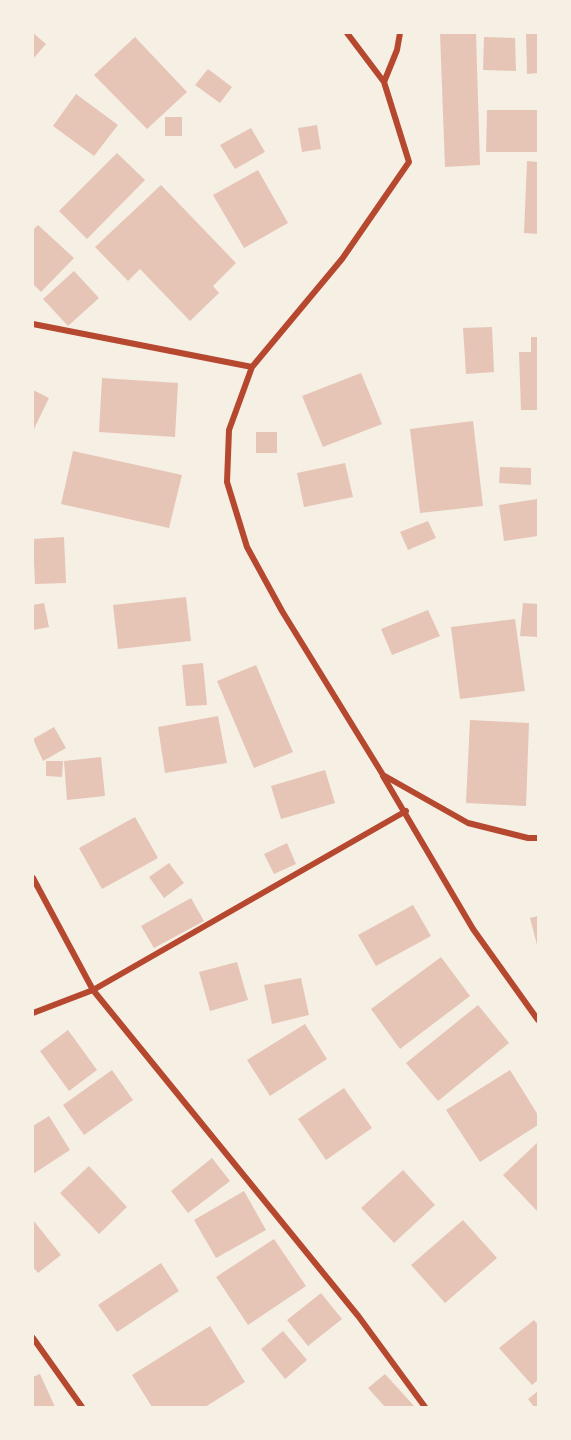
<!DOCTYPE html>
<html>
<head>
<meta charset="utf-8">
<style>
  body { margin:0 }
  #map { position:relative; width:571px; height:1440px; overflow:hidden; background:#f6efe4; font-family:"Noto Serif",serif }
  canvas { display:block }
  .frame { position:absolute; inset:0; border:34px solid #f6efe4; pointer-events:none }
</style>
</head>
<body>
<div id="map">
<canvas width="571" height="1440"></canvas>
<div class="frame"></div>
</div>
<script>
const c = document.querySelector('canvas').getContext('2d');
c.lineJoin = 'round';
function paint(path, color) { c.fillStyle = color; c.fill(path, 'evenodd'); }
function stroke(path, color, width, dash) { c.strokeStyle = color; c.lineWidth = width; c.lineCap = dash ? 'butt' : 'round'; c.setLineDash(dash || []); c.stroke(path); }
paint(new Path2D(`
  M 33,33 L 46,44 L 33,59 Z
  M 440,33 L 476,33 L 480,165 L 445,167 Z
  M 526,33 L 538,33 L 538,73 L 527,74 Z
  M 135,37 L 187,92 L 147,129 L 94,75 Z
  M 484,37 L 515,38 L 516,71 L 483,70 Z
  M 208,69 L 232,87 L 220,103 L 195,85 Z
  M 76,94 L 118,125 L 94,156 L 53,126 Z
  M 487,110 L 538,110 L 538,152 L 486,152 Z
  M 165,117 L 182,117 L 182,136 L 165,136 Z
  M 317,125 L 321,149 L 302,152 L 298,128 Z
  M 251,128 L 265,152 L 235,169 L 220,145 Z
  M 117,153 L 145,180 L 87,239 L 59,211 Z
  M 527,161 L 538,162 L 538,234 L 524,233 Z
  M 258,170 L 288,223 L 244,248 L 213,195 Z
  M 161,185 L 236,263 L 213,286 L 219,293 L 190,321 L 140,269 L 128,281 L 95,247 Z
  M 38,225 L 74,258 L 41,292 L 33,284 L 33,230 Z
  M 74,271 L 99,298 L 68,326 L 43,299 Z
  M 492,327 L 494,372 L 466,374 L 463,328 Z
  M 531,337 L 538,337 L 538,410 L 521,410 L 519,352 L 531,352 Z
  M 361,373 L 382,424 L 323,447 L 302,396 Z
  M 102,378 L 178,383 L 175,437 L 99,432 Z
  M 33,390 L 49,398 L 33,431 Z
  M 473,421 L 483,506 L 420,513 L 410,429 Z
  M 256,432 L 277,432 L 277,453 L 256,453 Z
  M 73,451 L 182,475 L 169,528 L 61,504 Z
  M 345,463 L 353,497 L 304,507 L 297,473 Z
  M 500,467 L 531,468 L 531,485 L 499,483 Z
  M 537,499 L 538,536 L 504,541 L 499,505 Z
  M 428,521 L 436,538 L 408,550 L 400,532 Z
  M 64,537 L 66,583 L 35,584 L 33,539 Z
  M 186,597 L 191,641 L 118,649 L 113,605 Z
  M 44,603 L 49,627 L 33,630 L 33,605 Z
  M 523,603 L 538,604 L 538,637 L 520,636 Z
  M 428,610 L 440,636 L 392,655 L 381,629 Z
  M 515,619 L 525,691 L 460,699 L 451,627 Z
  M 203,663 L 207,705 L 186,706 L 182,665 Z
  M 256,665 L 293,752 L 254,768 L 217,681 Z
  M 218,716 L 227,763 L 165,773 L 158,727 Z
  M 470,720 L 529,723 L 526,806 L 466,803 Z
  M 54,727 L 66,748 L 43,761 L 33,739 Z
  M 101,757 L 105,796 L 67,800 L 64,761 Z
  M 46,761 L 63,761 L 62,777 L 46,776 Z
  M 325,770 L 335,803 L 281,819 L 271,786 Z
  M 135,817 L 158,858 L 102,889 L 79,848 Z
  M 287,843 L 296,864 L 274,874 L 264,854 Z
  M 169,863 L 184,883 L 164,898 L 149,877 Z
  M 191,898 L 204,921 L 154,948 L 141,926 Z
  M 413,905 L 431,936 L 376,966 L 358,935 Z
  M 538,916 L 538,945 L 537,945 L 530,918 Z
  M 441,957 L 470,996 L 400,1049 L 371,1009 Z
  M 237,962 L 248,1000 L 210,1011 L 199,972 Z
  M 301,978 L 309,1015 L 272,1024 L 264,985 Z
  M 478,1005 L 509,1043 L 438,1101 L 406,1063 Z
  M 305,1024 L 327,1059 L 270,1096 L 247,1060 Z
  M 68,1030 L 97,1070 L 69,1091 L 40,1051 Z
  M 112,1070 L 133,1100 L 84,1135 L 63,1105 Z
  M 510,1070 L 538,1115 L 538,1125 L 480,1162 L 446,1110 Z
  M 344,1088 L 372,1128 L 326,1160 L 298,1119 Z
  M 49,1116 L 70,1150 L 33,1174 L 33,1126 Z
  M 538,1142 L 538,1212 L 503,1175 Z
  M 212,1158 L 230,1181 L 188,1213 L 171,1191 Z
  M 89,1166 L 127,1207 L 99,1234 L 60,1193 Z
  M 403,1170 L 435,1205 L 394,1243 L 361,1208 Z
  M 244,1191 L 266,1230 L 216,1258 L 194,1220 Z
  M 33,1220 L 61,1255 L 38,1273 L 33,1267 Z
  M 463,1220 L 497,1258 L 445,1303 L 411,1265 Z
  M 274,1239 L 306,1286 L 248,1325 L 216,1277 Z
  M 161,1263 L 179,1291 L 117,1332 L 98,1305 Z
  M 321,1293 L 342,1319 L 308,1346 L 287,1320 Z
  M 534,1320 L 538,1325 L 538,1380 L 532,1385 L 499,1348 Z
  M 210,1326 L 245,1382 L 205,1407 L 152,1407 L 132,1375 Z
  M 283,1331 L 307,1360 L 285,1379 L 261,1349 Z
  M 40,1374 L 55,1407 L 33,1407 L 33,1377 Z
  M 385,1374 L 415,1407 L 385,1407 L 368,1388 Z
  M 538,1391 L 538,1407 L 534,1407 L 528,1399 Z`), '#e6c5b7');
stroke(new Path2D(`
  M 347,33 L 384,82 L 409,162 L 342,259 L 252,367 L 229,430 L 227,482 L 247,547 L 282,611 L 383,775 L 468,823 L 528,838 L 538,838
  M 384,82 L 397,50 L 400,33
  M 33,324 L 252,367
  M 383,776 L 473,929 L 538,1020
  M 33,878 L 93,990 L 359,1317 L 425,1407
  M 33,1013 L 93,990 L 406,811
  M 33,1338 L 82,1407`), '#b5482f', 6);
</script>
</body>
</html>
